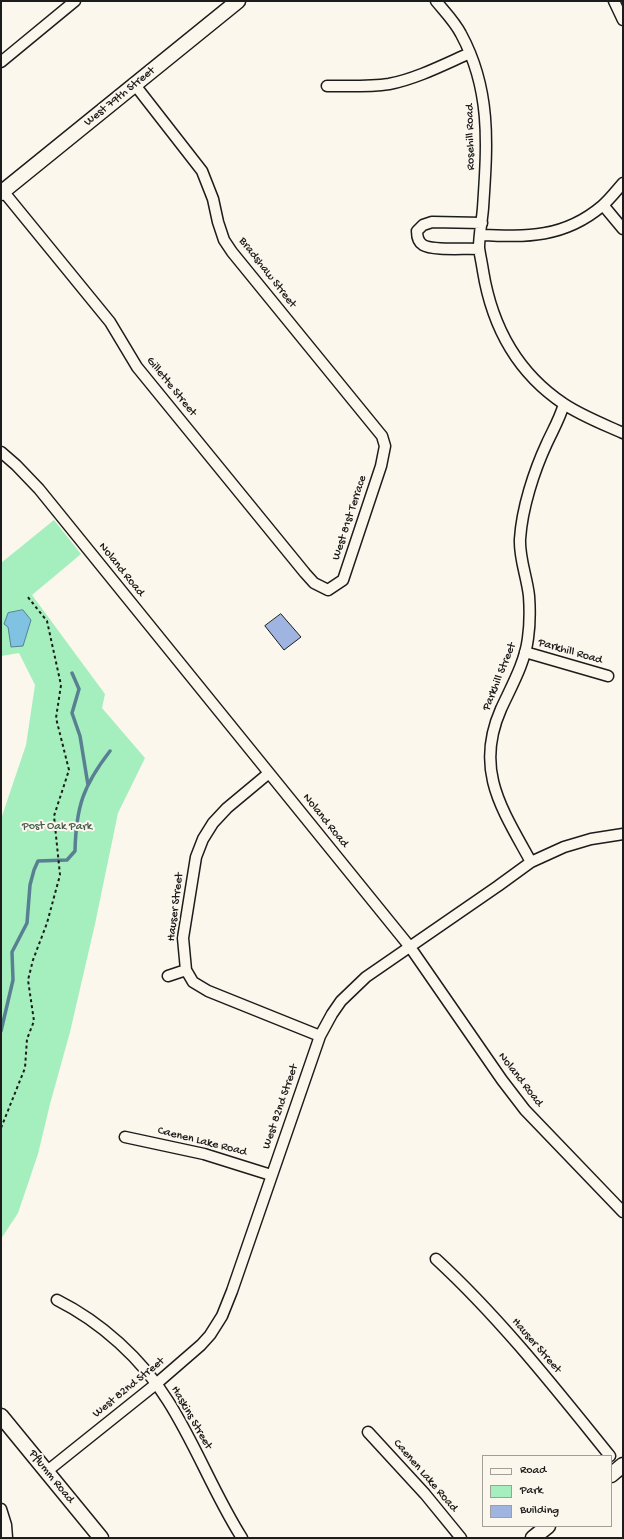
<!DOCTYPE html>
<html>
<head>
<meta charset="utf-8">
<style>
  body { margin:0 }
  #map { position:relative; width:624px; height:1539px; overflow:hidden; background:#fbf7ec; font-family:"Gochi Hand",sans-serif }
  canvas { display:block }
  .frame { position:absolute; inset:0; border:2px solid #1c1c1c; pointer-events:none }
  .legend { position:absolute; left:482px; top:1455px; width:130px; height:72px; box-sizing:border-box; background:#fbf7ec; border:1px solid #a29f99; margin:0; padding:5px 7px; list-style:none; font-size:12px; color:#1c1c1c }
  .legend li { display:flex; align-items:center; gap:8px; height:20px }
  .legend b { width:20px; border:1px solid #a29f99 }
</style>
</head>
<body>
<div id="map">
<canvas width="624" height="1539"></canvas>
<div class="frame"></div>
<ul class="legend">
<li><b style="height:5px;background:#fbf7ec"></b>Road</li>
<li><b style="height:11px;background:#a5efbe"></b>Park</li>
<li><b style="height:11px;background:#a0b4e2"></b>Building</li>
</ul>
</div>
<script>
const c = document.querySelector('canvas').getContext('2d');
c.lineJoin = 'round';
function paint(path, color) { c.fillStyle = color; c.fill(path, 'evenodd'); }
function stroke(path, color, width, dash) { c.strokeStyle = color; c.lineWidth = width; c.lineCap = dash ? 'butt' : 'round'; c.setLineDash(dash || []); c.stroke(path); }
function label(font, color, halo, rows, align = 'center') {
  c.font = font + ' "Gochi Hand",sans-serif'; c.lineWidth = 4; c.setLineDash([]); c.textBaseline = 'middle'; c.strokeStyle = halo; c.fillStyle = color; for (const [text, x, y, turn = 0] of rows) {
    c.save(); c.translate(x, y); c.rotate((+turn || 0) * Math.PI / 180); c.textAlign = isNaN(turn) ? turn : align; if (halo) c.strokeText(text, 0, 0); c.fillText(text, 0, 0); c.restore();
  }
}
paint(new Path2D(`
  M 54,520 L 81,554 L 32,595 L 105,694 L 102,708 L 145,758 L 118,813 L 95,924 L 70,1032 L 50,1104 L 38,1154 L 18,1213 L 1,1239 L 1,819 L 26,745 L 35,685 L 19,653 L 1,656 L 1,563 Z`), '#a5efbe');
const water = new Path2D(`
  M 23,610 L 31,620 L 23,646 L 11,647 L 8,627 L 4,624 L 8,613 Z`);
paint(water, '#80c2e1');
stroke(water, '#588092', 1);
stroke(new Path2D(`
  M 72,673 L 79,689 L 72,713 L 80,736 L 88,785
  M 1,1031 L 13,980 L 12,952 L 27,923 L 30,885 L 34,870 L 38,861 L 67,860 L 75,851 C 76,807 83,786 110,751`), '#588092', 3.5);
const building = new Path2D(`
  M 281,614 L 301,637 L 284,650 L 265,626 Z`);
paint(building, '#a0b4e2');
stroke(building, '#1c1c1c', 1);
const street = new Path2D(`
  M 436,1 C 445,12 455,22 461,34 C 492,91 487,147 483,208 C 482,221 479,235 479,248 C 480,255 482,264 483,271 C 492,326 516,372 564,404 C 582,416 603,424 623,433
  M 614,1 L 623,20
  M 1,62 L 75,1
  M 327,86 C 348,86 369,87 389,84 C 416,79 445,64 470,53
  M 3,191 L 110,322 L 137,367 L 305,573 L 314,583 L 328,590 L 343,580 L 381,466 L 385,446 L 382,436 L 232,252 L 224,240 L 218,222 L 213,199 L 202,171 L 135,85
  M 603,205 L 623,229
  M 480,235 C 527,237 564,238 602,206 C 610,199 616,191 623,183
  M 479,249 C 466,248 433,251 423,245 C 418,242 417,237 417,231 L 423,225 L 432,222 L 482,223
  M 1,452 L 16,465 L 39,489 L 410,947 L 502,1080 L 525,1110 L 623,1212
  M 525,652 L 608,676
  M 269,773 L 227,808 L 213,823 L 203,839 L 196,857 L 183,938 L 186,970 L 193,982 L 208,991 L 320,1036
  M 531,862 C 502,809 474,770 501,709 C 511,687 525,663 528,638 C 530,624 530,610 529,596 C 527,577 519,558 520,539 C 522,508 534,471 547,443 C 553,430 560,418 564,404
  M 168,976 L 186,970
  M 125,1137 L 204,1154 L 271,1175
  M 436,1259 C 501,1319 555,1388 610,1456
  M 57,1300 C 101,1322 142,1359 168,1401 C 196,1445 214,1494 242,1538
  M 368,1432 L 425,1494 L 461,1538
  M 46,1472 L 156,1384 L 201,1345 L 210,1335 L 222,1316 L 232,1291 L 320,1036 L 332,1014 L 341,1001 L 366,977 L 498,886 L 531,862 L 564,847 L 591,839 L 623,834
  M 1,1509 L 6,1525 L 7,1538`);
const secondary = new Path2D(`
  M 1,193 L 238,1
  M 1,1416 L 101,1538
  M 611,1475 L 623,1465
  M 533,1538 L 548,1526`);
stroke(street, '#1c1c1c', 13);
stroke(secondary, '#1c1c1c', 17);
stroke(new Path2D(`
  M 1,1128 L 25,1068 L 27,1039 L 34,1021 L 28,980 L 33,960 L 47,923 L 60,875 L 54,816 L 69,770 L 56,718 L 61,685 L 47,621 L 27,596`), '#1c1c1c', 2, [3, 3]);
stroke(street, '#fbf7ec', 10);
stroke(secondary, '#fbf7ec', 14);
label('12px', '#1c1c1c', '#fbf7ec', [
  ["West 79th Street",120,97,-39],
  ["Rosehill Road",471,137,-91],
  ["Bradshaw Street",267,273,52],
  ["Gillette Street",171,387,51],
  ["West 81st Terrace",350,518,-72],
  ["Noland Road",121,570,51],
  ["Parkhill Road",570,652,16],
  ["Parkhill Street",500,677,-68],
  ["Noland Road",325,821,51],
  ["Hauser Street",176,907,-83],
  ["Noland Road",520,1080,52],
  ["West 82nd Street",281,1107,-71],
  ["Caenen Lake Road",202,1142,14],
  ["Hauser Street",536,1346,49],
  ["West 82nd Street",129,1388,-39],
  ["Haskins Street",191,1418,60],
  ["Caenen Lake Road",425,1476,49],
  ["Pflumm Road",51,1477,51]
]);
label('12px', '#455b4d', '#fbf7ec', [
  ["Post Oak Park",57,827]
]);
</script>
</body>
</html>
